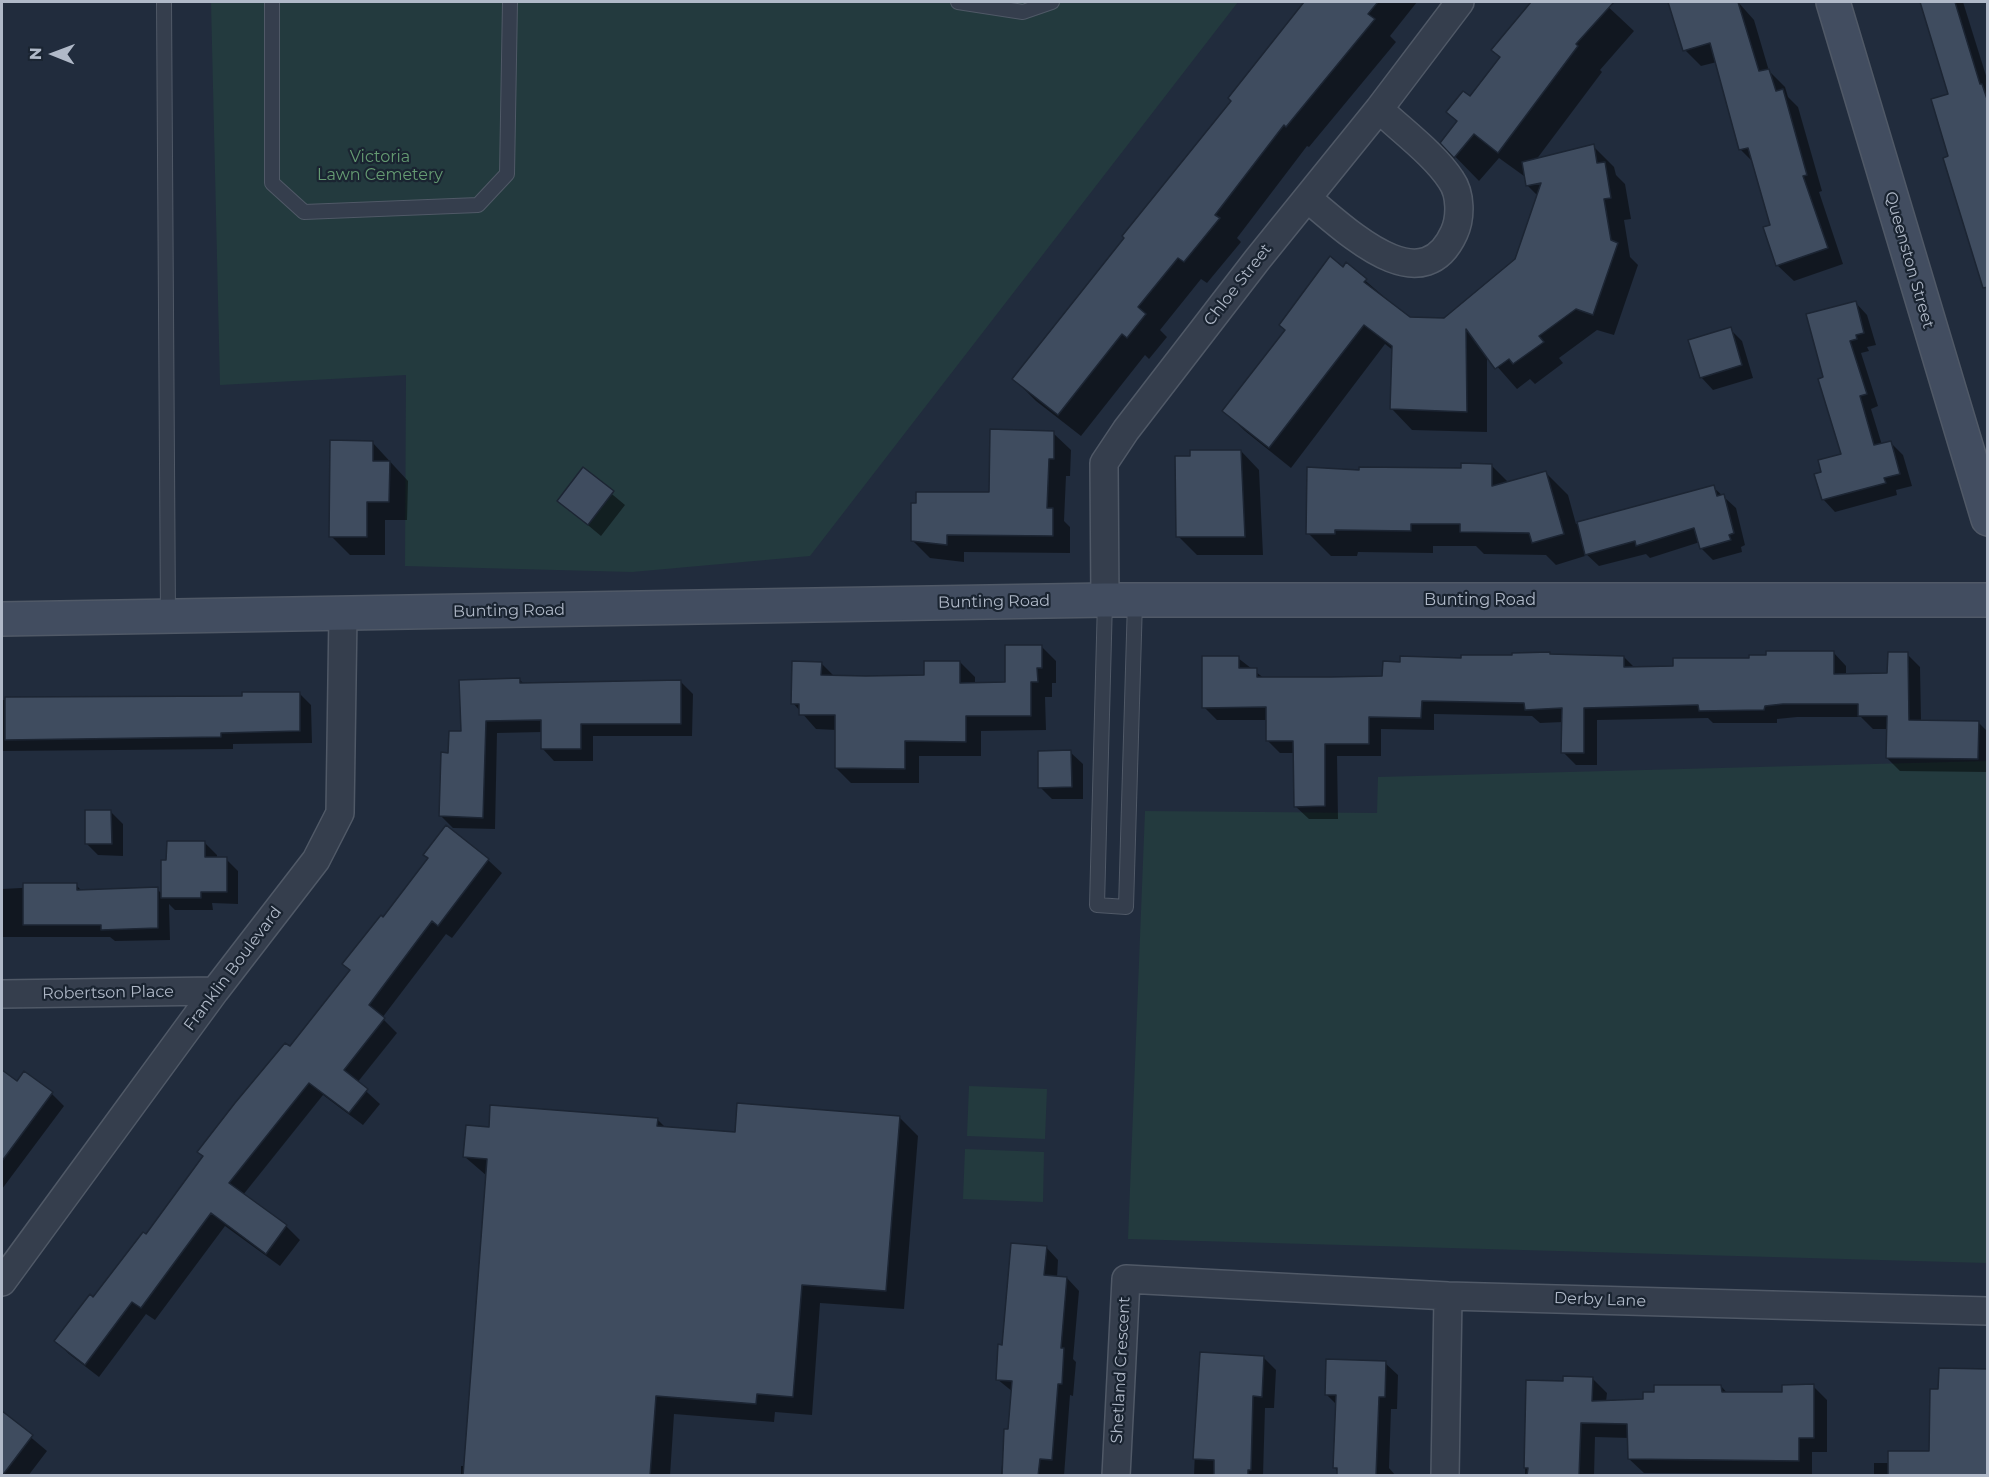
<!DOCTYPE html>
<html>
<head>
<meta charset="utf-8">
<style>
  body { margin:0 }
  #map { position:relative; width:1989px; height:1477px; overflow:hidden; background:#212c3d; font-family:Montserrat,sans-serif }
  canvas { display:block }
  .frame { position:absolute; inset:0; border:3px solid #b0b9c8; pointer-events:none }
  .north { position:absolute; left:24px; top:24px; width:60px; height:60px; -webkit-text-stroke:4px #1a2431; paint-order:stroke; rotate:271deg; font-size:16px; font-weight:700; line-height:24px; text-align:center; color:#b0b9c8 }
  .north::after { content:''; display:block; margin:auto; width:21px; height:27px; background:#b0b9c8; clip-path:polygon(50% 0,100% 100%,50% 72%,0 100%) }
</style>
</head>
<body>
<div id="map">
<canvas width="1989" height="1477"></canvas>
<div class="frame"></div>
<div class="north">N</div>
</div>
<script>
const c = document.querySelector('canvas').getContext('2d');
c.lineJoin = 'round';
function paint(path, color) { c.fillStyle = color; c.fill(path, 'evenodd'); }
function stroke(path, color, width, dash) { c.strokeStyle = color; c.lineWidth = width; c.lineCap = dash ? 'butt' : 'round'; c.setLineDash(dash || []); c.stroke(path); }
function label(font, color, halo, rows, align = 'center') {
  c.font = font + ' Montserrat,sans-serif'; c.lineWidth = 4.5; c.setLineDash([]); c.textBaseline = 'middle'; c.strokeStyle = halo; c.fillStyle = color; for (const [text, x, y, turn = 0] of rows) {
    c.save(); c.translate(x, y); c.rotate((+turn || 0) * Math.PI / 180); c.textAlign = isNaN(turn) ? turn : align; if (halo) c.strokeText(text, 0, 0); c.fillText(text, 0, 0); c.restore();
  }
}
paint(new Path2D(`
  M 211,2 L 1238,2 L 810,556 L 632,572 L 405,566 L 406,375 L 220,385 Z
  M 1987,761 L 1987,1263 L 1128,1239 L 1145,811 L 1377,813 L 1378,777 Z
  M 969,1086 L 1047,1089 L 1045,1139 L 967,1136 Z
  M 965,1149 L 1044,1152 L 1043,1202 L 963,1199 Z`), '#233a3e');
paint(new Path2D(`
  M 1305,2 L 1417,2 L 1390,36 L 1396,42 L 1309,147 L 1307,146 L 1237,238 L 1241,242 L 1207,283 L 1201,279 L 1160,330 L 1167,337 L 1149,359 L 1145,355 L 1081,436 L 1036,401 L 1014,379 L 1233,101 L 1230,98 Z
  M 1531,2 L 1603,2 L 1634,31 L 1600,70 L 1602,72 L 1536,160 L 1593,146 L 1614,167 L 1616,175 L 1625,184 L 1631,219 L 1624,220 L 1630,257 L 1638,265 L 1614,335 L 1597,330 L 1559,358 L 1563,363 L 1535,384 L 1530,379 L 1517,389 L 1487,355 L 1487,432 L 1412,430 L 1392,409 L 1394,351 L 1385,344 L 1291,468 L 1245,431 L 1224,411 L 1347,265 L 1410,319 L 1445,319 L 1517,260 L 1538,196 L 1527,185 L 1525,174 L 1524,176 L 1499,158 L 1479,181 L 1442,143 L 1458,122 L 1470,98 L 1501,58 L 1493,50 Z
  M 1670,2 L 1738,2 L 1754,20 L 1769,71 L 1785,87 L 1788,97 L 1798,107 L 1822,191 L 1819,192 L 1843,264 L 1794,281 L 1777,265 L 1771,226 L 1753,162 L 1741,150 L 1717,62 L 1701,66 L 1685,50 Z
  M 1921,2 L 1963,2 L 1988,82 L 1988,262 L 1950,157 L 1950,95 Z
  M 1855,302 L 1867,315 L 1876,345 L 1867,347 L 1869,351 L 1861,353 L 1878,406 L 1871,409 L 1882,445 L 1891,443 L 1903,455 L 1912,486 L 1896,490 L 1897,495 L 1835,512 L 1823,499 L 1823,473 L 1843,455 L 1825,378 Z
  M 1730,329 L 1742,341 L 1753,378 L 1713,390 L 1701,377 Z
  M 1053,433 L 1071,450 L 1070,476 L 1066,476 L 1064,521 L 1070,527 L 1070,553 L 964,552 L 964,562 L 930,558 L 913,541 L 991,494 Z
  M 372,442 L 408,481 L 407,520 L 385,520 L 385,555 L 350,555 L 331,536 Z
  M 1241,451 L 1259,470 L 1263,555 L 1197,555 L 1178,536 L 1192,457 Z
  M 1491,465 L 1509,483 L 1545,472 L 1568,495 L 1576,524 L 1713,487 L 1736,508 L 1745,545 L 1741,547 L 1742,552 L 1713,560 L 1701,548 L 1700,542 L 1650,558 L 1646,554 L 1599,566 L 1584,552 L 1585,556 L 1556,565 L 1546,555 L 1484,554 L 1476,546 L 1433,546 L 1433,553 L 1358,552 L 1357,556 L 1331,556 L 1308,533 L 1360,472 L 1463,469 Z
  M 583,470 L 625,505 L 601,536 L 559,501 Z
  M 1041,646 L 1056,661 L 1056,683 L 1052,683 L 1052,697 L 1045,697 L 1046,730 L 981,731 L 981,756 L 919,756 L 919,783 L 851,783 L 836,768 L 836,730 L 816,729 L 793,703 L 821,663 L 835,677 L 925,677 L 960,662 L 975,677 L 975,684 L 1007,683 Z
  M 1833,652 L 1846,666 L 1846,675 L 1889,674 L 1907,654 L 1920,667 L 1921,721 L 1978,722 L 1988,732 L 1988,772 L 1900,771 L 1887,758 L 1888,729 L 1873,729 L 1861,717 L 1797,717 L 1777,719 L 1777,723 L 1713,723 L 1708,718 L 1597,720 L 1597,765 L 1576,765 L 1563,752 L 1563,722 L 1540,723 L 1532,716 L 1434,714 L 1434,730 L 1381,729 L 1381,756 L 1337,756 L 1338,819 L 1309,819 L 1295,806 L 1295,753 L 1280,753 L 1267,740 L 1267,720 L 1217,720 L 1204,707 L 1238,658 L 1265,679 L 1384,678 L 1462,659 L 1551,655 L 1624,657 L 1635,668 L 1675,668 Z
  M 519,679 L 525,685 L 680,681 L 693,694 L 692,736 L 593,736 L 593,761 L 554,761 L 542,748 L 542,732 L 497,733 L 495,829 L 453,828 L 441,816 L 449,754 L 462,733 Z
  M 299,693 L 311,705 L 312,743 L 233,744 L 233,749 L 2,751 L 2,700 L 244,698 Z
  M 1070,752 L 1083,764 L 1083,799 L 1052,799 L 1040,787 Z
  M 111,812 L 123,824 L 123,856 L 98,855 L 86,843 Z
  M 205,843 L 217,855 L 217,859 L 226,859 L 238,871 L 238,904 L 212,903 L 213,910 L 175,910 L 169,904 L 170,940 L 115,941 L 110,937 L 2,937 L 2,889 L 76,885 L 82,891 L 157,889 L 162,894 L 168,862 Z
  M 488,860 L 502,873 L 452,938 L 446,934 L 382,1018 L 397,1033 L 357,1083 L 380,1104 L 363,1125 L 323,1095 L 243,1195 L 286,1226 L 300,1240 L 280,1266 L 225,1226 L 155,1320 L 146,1314 L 99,1377 L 69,1354 L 56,1341 L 147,1236 L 351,971 L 383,919 Z
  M 2,1071 L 17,1083 L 52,1094 L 64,1106 L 2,1189 Z
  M 900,1118 L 918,1136 L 904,1309 L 820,1303 L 812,1415 L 775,1412 L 774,1422 L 674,1414 L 670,1476 L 461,1476 L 461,1466 L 465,1466 L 487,1176 L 465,1157 L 490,1129 L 657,1119 L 666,1128 L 737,1133 Z
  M 1046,1247 L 1058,1260 L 1057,1278 L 1067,1278 L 1079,1291 L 1073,1359 L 1076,1362 L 1073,1396 L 1070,1395 L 1064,1476 L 1001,1476 L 1005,1430 L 1010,1431 L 1013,1392 L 997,1379 L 1004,1346 Z
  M 1263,1357 L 1276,1370 L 1274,1408 L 1265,1408 L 1263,1476 L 1194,1476 L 1196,1425 Z
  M 1385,1363 L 1398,1375 L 1397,1409 L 1391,1409 L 1389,1468 L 1396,1476 L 1339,1476 L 1335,1467 L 1337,1405 L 1326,1394 Z
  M 1592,1378 L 1607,1393 L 1606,1402 L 1645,1401 L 1721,1386 L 1728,1394 L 1783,1394 L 1813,1386 L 1827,1400 L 1827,1452 L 1812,1452 L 1812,1474 L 1644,1473 L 1629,1459 L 1629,1438 L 1595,1437 L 1594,1476 L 1525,1476 L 1527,1382 L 1564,1383 Z
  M 1940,1391 L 1988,1476 L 1874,1476 L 1874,1463 L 1890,1463 L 1931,1453 Z
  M 2,1413 L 47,1451 L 28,1476 L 2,1476 Z`), '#0007');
const building = new Path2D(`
  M 1304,2 L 1378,2 L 1368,14 L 1375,19 L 1286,127 L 1284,125 L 1215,215 L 1220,218 L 1184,262 L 1178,258 L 1138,307 L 1146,314 L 1127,338 L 1122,334 L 1058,415 L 1012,379 L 1124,238 L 1122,236 L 1231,101 L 1228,98 Z
  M 1531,2 L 1614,2 L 1576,44 L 1578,46 L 1498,153 L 1474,134 L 1454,158 L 1440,143 L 1457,121 L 1446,112 L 1463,91 L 1470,96 L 1500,57 L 1491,50 Z
  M 1668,2 L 1738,2 L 1759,71 L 1769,69 L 1776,91 L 1783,89 L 1807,175 L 1803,176 L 1828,248 L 1776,266 L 1763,227 L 1770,225 L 1748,148 L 1739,150 L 1710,43 L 1683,51 Z
  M 1920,2 L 1955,2 L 1980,84 L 1982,84 L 1988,102 L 1988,287 L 1983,288 L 1943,158 L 1948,156 L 1931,99 L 1948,94 Z
  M 1594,144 L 1597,163 L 1605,162 L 1611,198 L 1604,199 L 1611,240 L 1618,243 L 1593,315 L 1576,309 L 1539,336 L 1544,342 L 1513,364 L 1509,359 L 1495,369 L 1466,329 L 1467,412 L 1390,409 L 1392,346 L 1364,325 L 1269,448 L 1222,411 L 1285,330 L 1279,325 L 1330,256 L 1343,267 L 1346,262 L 1367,279 L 1364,282 L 1410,317 L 1444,318 L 1515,259 L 1541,183 L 1526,186 L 1522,162 Z
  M 1856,301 L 1864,333 L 1856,335 L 1857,339 L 1850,341 L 1867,394 L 1860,396 L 1874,445 L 1891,441 L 1900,474 L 1884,478 L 1886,483 L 1822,500 L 1814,474 L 1821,472 L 1818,460 L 1841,454 L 1818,379 L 1823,377 L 1806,314 Z
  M 1731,327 L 1742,365 L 1700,378 L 1688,340 Z
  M 990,429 L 1054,431 L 1054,459 L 1049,459 L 1047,508 L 1053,508 L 1053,536 L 947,535 L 947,545 L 911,541 L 911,503 L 916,503 L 916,492 L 989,492 Z
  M 330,440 L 373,441 L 373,461 L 390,461 L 389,502 L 367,502 L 367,537 L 329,537 Z
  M 1190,450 L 1241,450 L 1245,537 L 1176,537 L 1175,456 L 1190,456 Z
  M 1461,463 L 1492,464 L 1492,486 L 1546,471 L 1564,534 L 1532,543 L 1529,533 L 1460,532 L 1460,524 L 1411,524 L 1411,531 L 1335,530 L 1335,534 L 1306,534 L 1307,467 L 1359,470 L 1359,467 L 1461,468 Z
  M 583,467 L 614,491 L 588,525 L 557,501 Z
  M 1714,485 L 1717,496 L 1724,494 L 1734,533 L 1729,535 L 1731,540 L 1700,549 L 1694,528 L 1636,546 L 1635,541 L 1585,555 L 1577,522 Z
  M 1005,645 L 1042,645 L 1042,668 L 1037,668 L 1038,682 L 1031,682 L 1031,716 L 966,716 L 966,742 L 905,741 L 905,769 L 835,768 L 835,715 L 799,715 L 799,704 L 791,704 L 792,661 L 822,662 L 821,675 L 866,676 L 924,675 L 924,661 L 960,661 L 960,683 L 1005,682 Z
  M 1766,651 L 1834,651 L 1834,674 L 1887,673 L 1888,652 L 1908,652 L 1909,720 L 1979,721 L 1978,759 L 1886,758 L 1887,716 L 1858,716 L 1858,704 L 1783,704 L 1765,706 L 1764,710 L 1699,711 L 1698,705 L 1584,708 L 1584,753 L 1561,753 L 1562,708 L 1525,710 L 1524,703 L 1422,701 L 1421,718 L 1369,717 L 1369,744 L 1325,744 L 1325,806 L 1294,807 L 1293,741 L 1266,741 L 1266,707 L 1202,708 L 1202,656 L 1239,656 L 1239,668 L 1257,668 L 1257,677 L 1331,677 L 1382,676 L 1383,661 L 1400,662 L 1400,656 L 1461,658 L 1461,655 L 1512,655 L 1512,653 L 1550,652 L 1550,654 L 1624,656 L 1624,667 L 1673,666 L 1673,658 L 1749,658 L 1749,655 L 1766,655 Z
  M 520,678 L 520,683 L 681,680 L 681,724 L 581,724 L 581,749 L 541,749 L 541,720 L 486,721 L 483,818 L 439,816 L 441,752 L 448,753 L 449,731 L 461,731 L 459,680 Z
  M 242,692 L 300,692 L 300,731 L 221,733 L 221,737 L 5,740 L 5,697 L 242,696 Z
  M 1071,750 L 1072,787 L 1038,788 L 1038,751 Z
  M 85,810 L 111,810 L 112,844 L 85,844 Z
  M 446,825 L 489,859 L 438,926 L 432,921 L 369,1005 L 385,1018 L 344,1070 L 368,1089 L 349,1113 L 309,1083 L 229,1183 L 287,1225 L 266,1254 L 211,1213 L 141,1308 L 132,1302 L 85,1365 L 54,1341 L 90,1294 L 93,1297 L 143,1232 L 146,1234 L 203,1156 L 197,1152 L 235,1103 L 285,1043 L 290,1046 L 350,970 L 342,964 L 381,915 L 383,917 L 428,858 L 423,855 Z
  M 167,841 L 205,841 L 205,857 L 227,857 L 227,892 L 201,892 L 201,898 L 161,898 L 161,860 L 166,860 Z
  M 23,883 L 77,883 L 77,890 L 158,887 L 158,928 L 101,930 L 101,925 L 23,925 Z
  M 2,1070 L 17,1081 L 24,1071 L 53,1092 L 2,1161 Z
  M 737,1103 L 900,1116 L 886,1291 L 802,1285 L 793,1397 L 757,1394 L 756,1404 L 656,1396 L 650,1476 L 463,1476 L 487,1159 L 463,1157 L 466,1125 L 489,1127 L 490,1105 L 658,1118 L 657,1126 L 735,1132 Z
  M 1011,1243 L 1047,1246 L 1044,1275 L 1067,1277 L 1061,1348 L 1064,1348 L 1062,1384 L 1058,1384 L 1052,1460 L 1040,1459 L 1038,1476 L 1002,1476 L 1004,1429 L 1008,1429 L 1012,1381 L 996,1380 L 998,1344 L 1002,1345 Z
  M 1200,1352 L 1264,1356 L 1262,1397 L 1253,1396 L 1251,1470 L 1248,1470 L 1248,1476 L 1214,1476 L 1214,1460 L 1193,1459 Z
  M 1326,1359 L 1386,1361 L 1385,1397 L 1379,1397 L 1376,1476 L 1337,1476 L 1337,1468 L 1333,1468 L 1336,1395 L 1325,1395 Z
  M 1939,1368 L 1988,1369 L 1988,1476 L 1888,1476 L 1888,1451 L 1929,1451 L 1930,1389 L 1938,1389 Z
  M 1563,1376 L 1593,1377 L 1592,1401 L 1643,1399 L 1643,1392 L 1654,1392 L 1654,1385 L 1721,1385 L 1722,1392 L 1782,1392 L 1782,1385 L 1814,1384 L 1814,1438 L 1799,1438 L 1799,1461 L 1628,1459 L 1627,1424 L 1581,1423 L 1579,1476 L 1527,1476 L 1528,1468 L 1524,1468 L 1526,1380 L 1563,1381 Z
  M 2,1411 L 33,1435 L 2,1476 Z`);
paint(building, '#3f4c5f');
stroke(building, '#1c2533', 1.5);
const service = new Path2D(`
  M 164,2 L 168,616
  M 272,2 L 272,183 L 304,212 L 478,205 L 507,174 L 510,2
  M 958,2 L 1023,12 L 1052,2
  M 1105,600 L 1097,905 L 1126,907 L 1135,601`);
const minor = new Path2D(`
  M 1308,199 C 1343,227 1421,306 1454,233 C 1461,218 1461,194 1451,180 C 1435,155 1401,130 1379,109
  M 1105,600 L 1104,463 L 1126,430 L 1257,260 L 1379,109 L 1460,2
  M 2,994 L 215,991
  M 2,1282 L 215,991 L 316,860 L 340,813 L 343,614
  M 1116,1476 L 1126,1279 L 1448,1296 L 1988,1311
  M 1445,1476 L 1448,1296`);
const secondary = new Path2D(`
  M 1833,2 L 1988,519
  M 2,619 L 1105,600 L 1988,600`);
stroke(service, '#505967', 16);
stroke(minor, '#505967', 30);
stroke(secondary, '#505967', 36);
stroke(service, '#353e4d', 14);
stroke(minor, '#353e4d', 27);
stroke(secondary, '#424d60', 33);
label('16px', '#659b72', '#1a2431', [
  ["Victoria",380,157],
  ["Lawn Cemetery",380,175]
]);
label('16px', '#b0b9c8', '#1a2431', [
  ["Queenston Street",1909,260,74],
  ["Chloe Street",1238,285,-52],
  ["Bunting Road",1480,600],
  ["Bunting Road",994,602,-1],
  ["Bunting Road",509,611,-1],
  ["Franklin Boulevard",233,969,-53],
  ["Robertson Place",108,993,-1],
  ["Derby Lane",1600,1300,2],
  ["Shetland Crescent",1121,1370,-87]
]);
</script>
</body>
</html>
